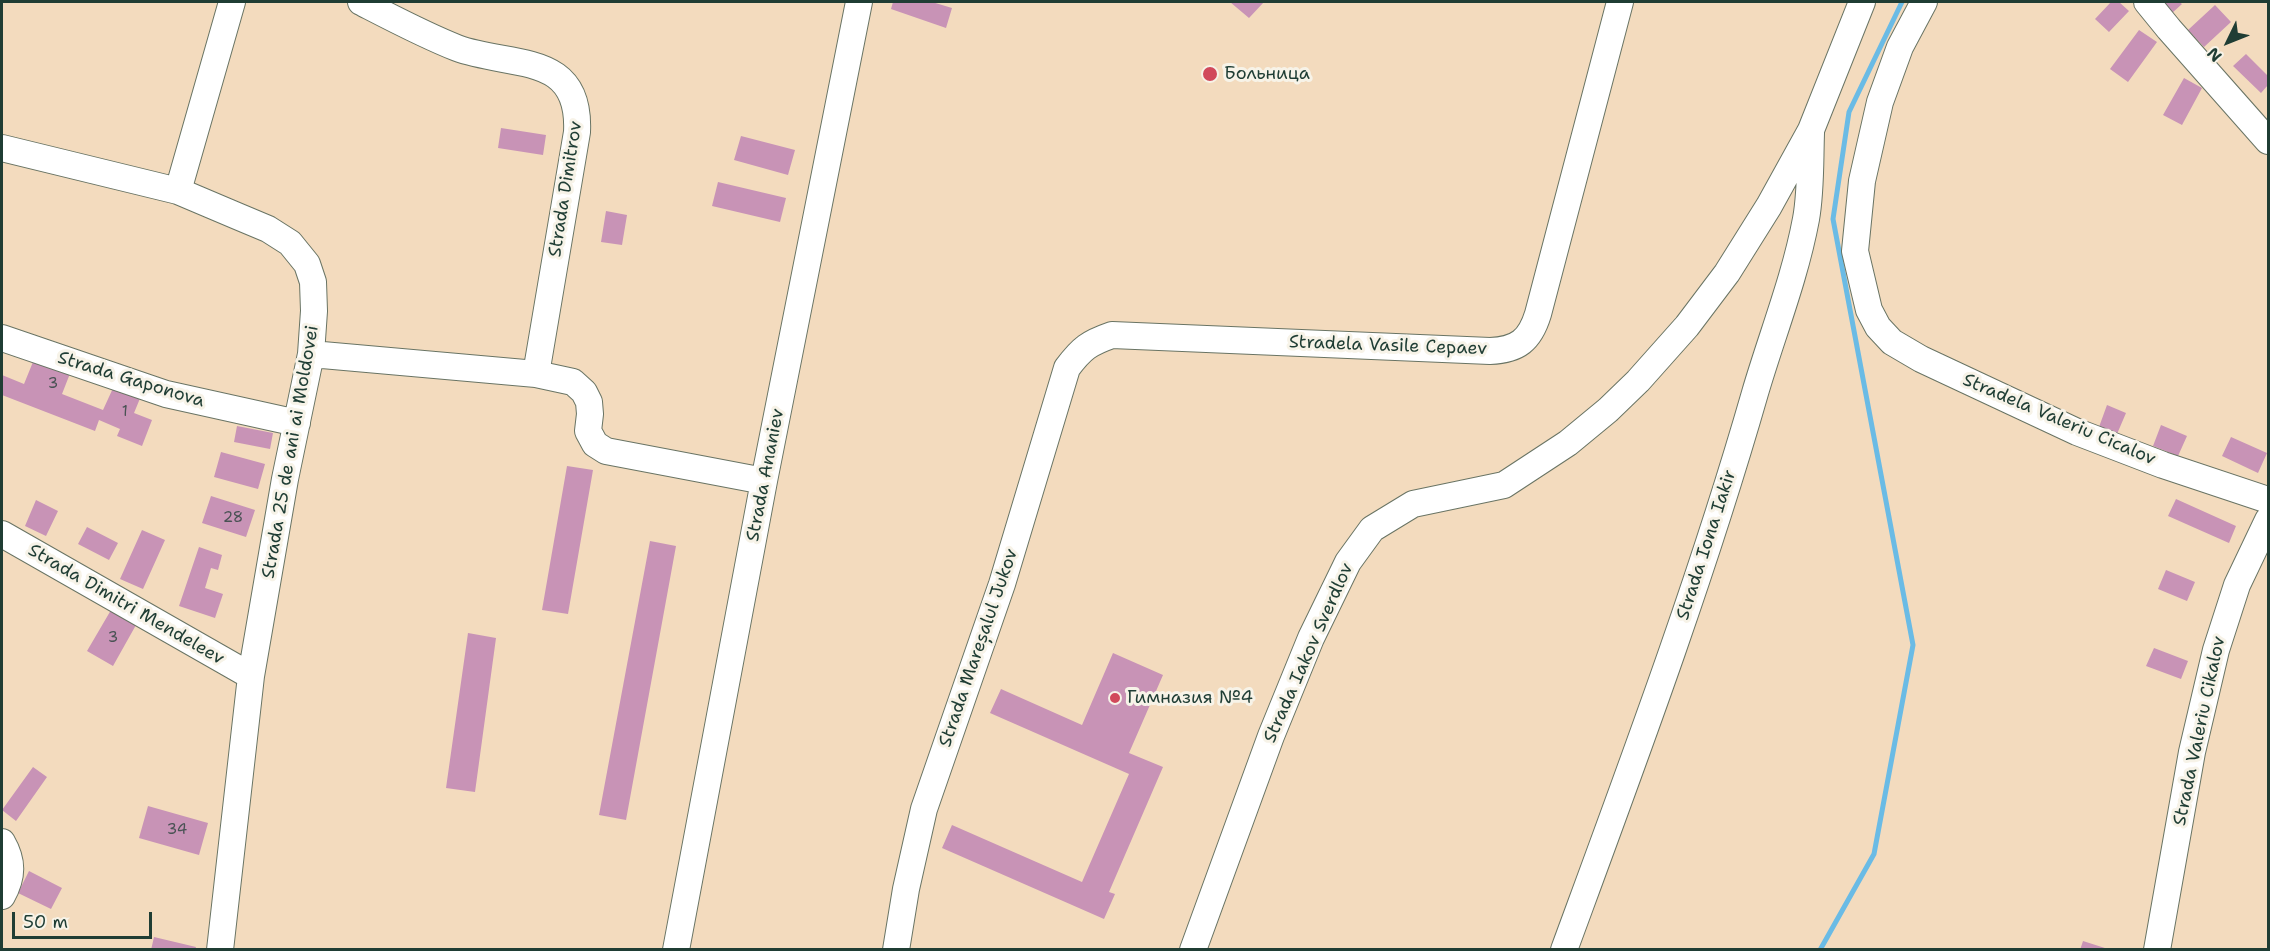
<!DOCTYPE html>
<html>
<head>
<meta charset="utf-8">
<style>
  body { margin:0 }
  #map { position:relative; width:2270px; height:951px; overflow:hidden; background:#f3dbbe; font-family:"Shantell Sans",sans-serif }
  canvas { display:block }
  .frame { position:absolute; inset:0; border:3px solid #1f3d34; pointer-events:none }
  .north { position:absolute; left:2198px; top:12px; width:60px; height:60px; -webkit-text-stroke:4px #f7f3e8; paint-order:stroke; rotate:227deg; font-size:16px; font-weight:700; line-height:24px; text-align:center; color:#1f3d34 }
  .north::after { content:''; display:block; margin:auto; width:21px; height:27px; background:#1f3d34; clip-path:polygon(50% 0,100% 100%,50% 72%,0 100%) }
  .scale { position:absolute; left:12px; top:912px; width:140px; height:27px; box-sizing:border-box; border:3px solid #1f3d34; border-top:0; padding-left:8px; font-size:18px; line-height:21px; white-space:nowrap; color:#1f3d34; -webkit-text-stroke:4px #f7f3e8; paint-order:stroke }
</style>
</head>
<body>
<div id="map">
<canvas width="2270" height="951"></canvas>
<div class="frame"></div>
<div class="north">N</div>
<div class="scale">50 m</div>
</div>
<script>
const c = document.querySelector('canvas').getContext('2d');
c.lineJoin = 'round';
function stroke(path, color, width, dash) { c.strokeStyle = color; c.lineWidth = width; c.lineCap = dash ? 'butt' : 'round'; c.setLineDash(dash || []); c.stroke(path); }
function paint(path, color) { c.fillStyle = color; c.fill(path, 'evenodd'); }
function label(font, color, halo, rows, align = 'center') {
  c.font = font + ' "Shantell Sans",sans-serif'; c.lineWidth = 6; c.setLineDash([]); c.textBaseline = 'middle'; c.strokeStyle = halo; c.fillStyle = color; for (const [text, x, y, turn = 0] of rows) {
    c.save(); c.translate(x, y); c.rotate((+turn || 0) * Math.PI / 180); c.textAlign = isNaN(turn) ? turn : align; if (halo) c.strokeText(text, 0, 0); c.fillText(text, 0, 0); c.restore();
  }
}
stroke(new Path2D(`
  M 1820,950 L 1874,854 L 1913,645 L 1833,219 L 1849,112 L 1902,2`), '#6abbe5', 5);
paint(new Path2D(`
  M 893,2 L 932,2 L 952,8 L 946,28 L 891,9 Z
  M 1230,2 L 1264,2 L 1249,18 Z
  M 2111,2 L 2119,2 L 2129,11 L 2109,32 L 2095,19 Z
  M 2158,2 L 2179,2 L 2182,4 L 2171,14 Z
  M 2215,5 L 2231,22 L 2204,47 L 2188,30 Z
  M 2139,30 L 2157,42 L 2128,82 L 2110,69 Z
  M 2246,54 L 2268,76 L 2268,85 L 2261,93 L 2233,66 Z
  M 2184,78 L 2202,88 L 2182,125 L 2163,115 Z
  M 501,128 L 546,135 L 543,155 L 498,148 Z
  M 741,136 L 795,150 L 788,175 L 734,160 Z
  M 718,182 L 786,198 L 780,222 L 712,206 Z
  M 606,211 L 627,215 L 622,245 L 601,242 Z
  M 35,357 L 71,371 L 62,394 L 103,410 L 114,386 L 141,396 L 134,413 L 152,420 L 142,446 L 117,436 L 120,429 L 99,420 L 95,431 L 2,395 L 2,375 L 24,384 Z
  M 2107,405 L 2126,413 L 2117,434 L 2099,427 Z
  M 2161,425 L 2187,436 L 2178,456 L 2153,446 Z
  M 237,426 L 273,433 L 270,449 L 234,442 Z
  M 2231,437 L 2267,453 L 2258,473 L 2222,456 Z
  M 221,452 L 265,464 L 258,489 L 214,477 Z
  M 567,466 L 593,470 L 568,614 L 542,610 Z
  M 211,496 L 255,510 L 246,537 L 202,523 Z
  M 2176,499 L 2236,526 L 2229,543 L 2168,516 Z
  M 36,500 L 58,511 L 46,536 L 25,526 Z
  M 87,527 L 118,543 L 109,560 L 78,544 Z
  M 142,530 L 165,540 L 143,589 L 120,579 Z
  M 650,541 L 676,546 L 626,820 L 599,815 Z
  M 199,547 L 222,555 L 218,570 L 211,568 L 205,588 L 223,594 L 215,618 L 179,606 Z
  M 2166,570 L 2195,582 L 2187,601 L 2158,589 Z
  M 111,610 L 136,625 L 113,666 L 87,651 Z
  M 468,633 L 496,638 L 475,792 L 446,788 Z
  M 2154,648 L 2188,661 L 2181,679 L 2146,666 Z
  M 1113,653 L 1163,675 L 1129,753 L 1163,767 L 1109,892 L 1115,894 L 1104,919 L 942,848 L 952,825 L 1082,882 L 1129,774 L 990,713 L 1001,689 L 1082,725 Z
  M 33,767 L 47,777 L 16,821 L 2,810 Z
  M 148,806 L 208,823 L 199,855 L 139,838 Z
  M 29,871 L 62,888 L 51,909 L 18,893 Z
  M 154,937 L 196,947 L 195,950 L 151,950 Z
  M 2083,941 L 2108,949 L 2108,950 L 2080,950 Z`), '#c893b6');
const minor = new Path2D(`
  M 361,2 C 392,18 424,35 457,48 C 511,68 581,51 577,132 L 536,374
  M 1924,2 L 1900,47 L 1880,102 L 1862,181 L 1855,251 L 1869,310 L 1878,327 L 1892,342 L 1921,359 L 2077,432 L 2163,465 L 2268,500
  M 2147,2 L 2169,29 L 2268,141
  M 2,148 L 178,191 L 237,216 L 268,229 L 290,243 L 307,264 L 313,282 L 314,311 L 311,354 L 285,479 L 251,676 L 220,950
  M 178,191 L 232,2
  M 2,338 L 166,394 L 297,423
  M 311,354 L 536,374 L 573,382 L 584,392 L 589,402 L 590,414 L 588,431 L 595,444 L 606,451 L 764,481
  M 2,534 L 251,676
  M 2,842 C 13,861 13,876 2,896
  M 676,950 L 764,481 L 859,2
  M 896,950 L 906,889 L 924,809 L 1002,584 L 1067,368 C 1082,348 1089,343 1112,335 L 1490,351 C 1518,350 1530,340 1538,314 L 1620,2
  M 1193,950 L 1271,736 L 1311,638 L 1348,562 L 1372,529 L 1413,504 L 1504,485 L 1568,443 L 1608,410 L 1638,381 L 1687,326 L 1727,273 L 1769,206 L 1811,130 L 1862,2
  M 1564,950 C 1632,765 1701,581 1755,393 C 1772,335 1795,278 1806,219 C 1811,192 1810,162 1811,133
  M 2157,950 L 2192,752 L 2216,650 L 2237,585 L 2268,520`);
stroke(minor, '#697464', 28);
stroke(minor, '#fff', 26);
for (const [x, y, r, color] of [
  [1210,74,8,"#d1495b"],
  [1115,698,6,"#d1495b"]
]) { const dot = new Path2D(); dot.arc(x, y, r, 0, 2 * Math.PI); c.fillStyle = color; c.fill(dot); stroke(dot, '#f7f3e8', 2); }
label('15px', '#495254', null, [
  ["3",53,384],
  ["1",125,412],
  ["28",233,518],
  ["3",113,638],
  ["34",177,830]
]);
label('18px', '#1f3d34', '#f7f3e8', [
  ["Больница",1224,74],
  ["Гимназия №4",1127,698]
], 'left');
label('18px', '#1f3d34', '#f7f3e8', [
  ["Strada Dimitrov",566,189,-81],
  ["Stradela Vasile Cepaev",1388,346,2],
  ["Strada Gaponova",131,380,17],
  ["Stradela Valeriu Cicalov",2059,420,23],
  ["Strada 25 de ani ai Moldovei",291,452,-80],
  ["Strada Ananiev",766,475,-79],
  ["Strada Iona Iakir",1707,545,-72],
  ["Strada Dimitri Mendeleev",126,605,30],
  ["Strada Mareșalul Jukov",979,648,-71],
  ["Strada Iakov Sverdlov",1309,653,-66],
  ["Strada Valeriu Cikalov",2200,731,-78]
]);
</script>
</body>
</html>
